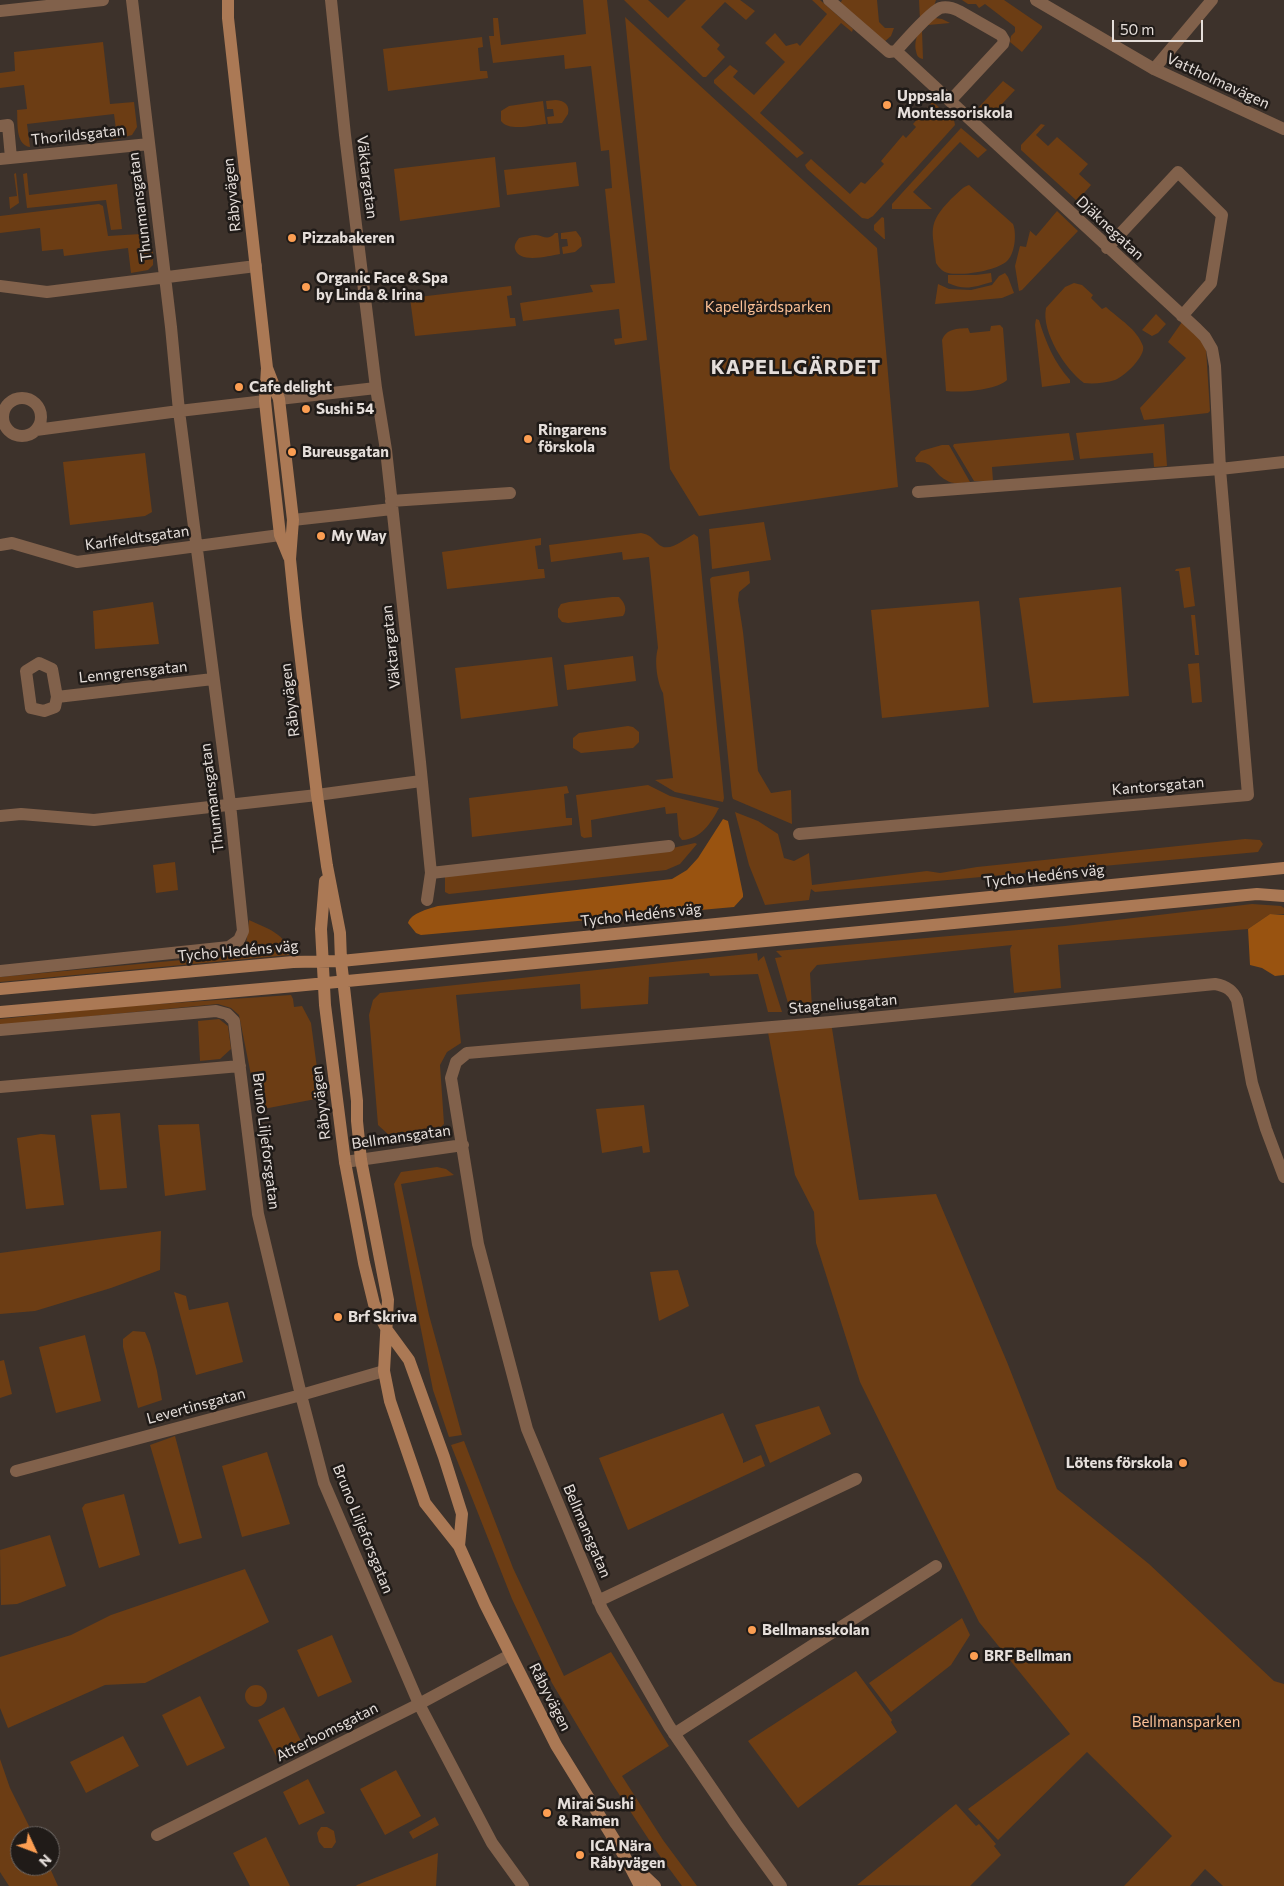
<!DOCTYPE html>
<meta charset="utf-8">
<style>
body{margin:0}
#map{position:relative;width:1284px;height:1886px;overflow:hidden;background:#3d322b;font-family:Commissioner,sans-serif}
canvas{display:block}
.north{position:absolute;left:10px;top:1826px;width:50px;height:50px;box-sizing:border-box;background:#201b18;border:1px solid #6f6966;border-radius:50%;rotate:133deg;font-size:14px;font-weight:700;line-height:20px;text-align:center;color:#e5deda}
.north::after{content:'';display:block;margin:auto;width:18px;height:22px;background:#fc9e52;clip-path:polygon(50% 0,100% 100%,50% 72%,0 100%)}
.scale{position:absolute;left:1112px;top:20px;width:91px;height:22px;box-sizing:border-box;border:2px solid #e5deda;border-top:0;padding-left:6px;font-size:15px;line-height:18px;white-space:nowrap;color:#e5deda;-webkit-text-stroke:4px #201b18;paint-order:stroke}
</style>
<div id="map">
<canvas width="1284" height="1886"></canvas>
<div class="north">N</div>
<div class="scale">50 m</div>
</div>
<script>
const ctx = document.querySelector('canvas').getContext('2d');
ctx.lineJoin = 'round';
function fillPath(path, color) {
  ctx.fillStyle = color;
  ctx.fill(path, 'evenodd');
}
function trace(path, color, width, dash) {
  ctx.strokeStyle = color;
  ctx.lineWidth = width;
  ctx.lineCap = dash ? 'butt' : 'round';
  ctx.setLineDash(dash || []);
  ctx.stroke(path);
}
function write(font, color, halo, rows, align = 'center') {
  ctx.font = font + ' Commissioner,sans-serif';
  ctx.lineWidth = 5;
  ctx.setLineDash([]);
  ctx.textBaseline = 'middle';
  ctx.strokeStyle = halo;
  ctx.fillStyle = color;
  for (const [text, x, y, turn = 0] of rows) {
    ctx.save();
    ctx.translate(x, y);
    ctx.rotate((+turn || 0) * Math.PI / 180);
    ctx.textAlign = isNaN(turn) ? turn : align;
    if (halo) ctx.strokeText(text, 0, 0);
    ctx.fillText(text, 0, 0);
    ctx.restore();
  }
}
fillPath(new Path2D(`
 M583,0h24l40,340 -32,5 -1,-6 8,-1 -3,-29 -96,12 -3,-18 73,-11 -3,-7 25,-2 -10,-94 7,-1 -3,-38 -8,1 -10,-85 -26,3 -1,-14 -71,8 -4,-27h5l-1,-18h5l3,27 85,-11z
 M624,0h24l20,18 18,-18h54l15,11 -9,9 -21,-18 -24,25 19,18 -3,4 8,8 -19,20h-3z
 M812,0h8l33,29 -1,3 -11,-9 -81,90 44,40 -7,5 -83,-75v-3l16,-15 8,6 -5,6 21,18 31,-33 -20,-19 10,-10 11,13 11,-3 3,3 27,-32z
 M842,0h35l2,22 6,6h9l-3,8 -7,6 -44,-38z
 M919,0h17l-2,6 -14,14z
 M962,0h42l38,26v2l-20,24 -12,-10 1,-6 4,-4v-5l-30,-23 -6,4 -3,-4h-8z
 M625,17l252,231 21,239 -199,29 -29,-47z
 M935,18l7,1 8,4 -22,2 -6,6 1,28c-5,-1 -6,-3 -7,-8 -3,-14 6,-27 19,-33z
 M482,37l1,10 -5,1 2,23h7l1,7 -100,13 -5,-42z
 M103,42l7,62 24,-2 3,25 -5,8 -19,5v-3h4l-3,-23 -87,10 3,23c-15,-2 -12,-25 -13,-37l10,-1 -3,-24 -24,3v-15l15,-2 -1,-19z
 M1003,81l12,9 -27,29 -10,-8v-3z
 M920,91l34,29 1,5 -82,91 -5,3 -6,-1 -55,-49 -2,-4 6,-6 39,35 11,-12 4,2 19,-20 -3,-3 22,-26 3,3 10,-11 -3,-3 18,-20 -12,-11z
 M556,100c9,1 14,5 12,14l-6,9 -14,1 -1,-7 7,-1 -1,-7h-6l-1,-8z
 M543,101l3,23c-13,1 -37,8 -45,-3v-10l8,-5z
 M1041,124l4,1 -9,10 12,11 9,-9 31,27 -9,10 12,11 -14,16 -56,-51v-5z
 M961,128l26,22 -9,8 -18,-16 -47,50 19,17h-40v-5z
 M495,157l5,50 -100,14 -6,-52z
 M576,162l3,24 -72,9 -3,-25z
 M16,173l3,30 -9,6 -1,-12 8,-1 -3,-22z
 M27,173l2,22 88,-11 5,45 -11,1 -5,-30 -79,8 -4,-34z
 M969,185l44,39c4,10 2,31 -7,38 -12,9 -43,14 -58,11 -5,-1 -9,-5 -12,-10 -3,-33 -10,-38 15,-64 6,-5 11,-12 18,-14z
 M99,204l4,2 5,30 33,-2 2,17 10,-1v15l-5,5 -17,3 -3,-25 -64,8 -1,-7 -21,2 -2,-23 -40,5v-17z
 M1057,211l21,20 -56,59 -3,1 -4,-25 5,-20 6,1 4,-16 -2,-2 8,7z
 M882,217l2,1 1,21h-1l-10,-9v-5z
 M576,231l5,7 1,8 -7,6 -12,2 -1,-7 6,-1 -1,-7h-6v-6z
 M555,233h3l2,21c-11,2 -41,10 -45,-5 -1,-4 1,-7 4,-11 5,-1 12,-3 17,-3 8,1 12,6 19,-2z
 M991,273l1,9c-18,5 -27,9 -44,1v-8h28z
 M1005,273l3,4 6,16 -12,5 -67,6 3,-20 11,5 22,1 21,-5 7,-9z
 M1074,283l8,2 11,10 -2,3 11,11 4,-2c13,12 31,22 37,39 3,10 -19,31 -28,34 -9,3 -22,4 -31,3 -18,-13 -43,-51 -38,-75l19,-21z
 M511,286l1,9 -5,1 3,22h5l1,8 -101,10 -5,-38z
 M1156,314l10,10 -8,9 -6,3 -10,-6z
 M1036,319l3,1c7,23 15,42 31,60v3l-28,4 -7,-62z
 M1182,322l21,20 3,7 4,62 -2,2 -64,7 -4,-12 46,-50 -18,-16z
 M1000,325l3,3 4,52c-10,10 -46,13 -61,11l-4,-51c5,-12 15,-11 26,-12l2,5 20,-2 1,-5z
 M1164,424l3,42 -13,1 -1,-14 -73,6 -4,-26z
 M1069,433l5,27 -82,7 1,14h-19l-21,-35 1,-2z
 M942,445h7l21,37c-8,1 -18,3 -24,-2 -13,-7 -12,-19 -30,-18l-1,-4 6,-7z
 M145,453l7,59 -7,4 -75,9 -7,-63z
 M764,522l7,38 -59,9 -3,-40z
 M641,533c9,2 10,4 16,10 11,12 27,-4 37,-9l4,3 26,261 -1,4 -48,-10 -20,-12 18,-2 -10,-85c-6,-11 -9,-33 -5,-45l-9,-91 -26,3 -1,-8 -71,10 -2,-17z
 M541,538v7l-6,1 3,23h6l1,9 -98,11 -5,-37z
 M1190,567l5,39 -11,2 -5,-37h-4l1,-2z
 M749,571l1,12 -11,9 -1,8 5,32 15,139 13,22 20,-3 1,34 -59,-25 -1,-3 -22,-217 2,-2z
 M1121,587l8,109 -96,7 -14,-105z
 M612,597h7c5,5 9,12 4,19l-55,7 -6,-1 -4,-5v-8l3,-5 8,-2z
 M979,601l10,106 -107,11 -11,-108z
 M153,602l6,42 -64,5 -2,-38z
 M1191,615h4l4,40h-4z
 M633,656l3,25 -69,9 -3,-25z
 M552,657l6,49 -97,13 -6,-51z
 M1199,663l3,39 -10,1 -4,-39z
 M628,726l5,1 6,5v10l-6,6 -52,5 -8,-5v-10l6,-5z
 M648,785l22,11 49,12c-8,15 -18,31 -37,32l-3,-4 -2,-23 -11,1 -1,-7 -74,13 1,17 -8,1 -3,-2 -5,-41z
 M567,786l2,7 -5,1 2,24h6v7l-100,12 -3,-39z
 M735,812l23,9 20,13 6,24 10,3 15,-8 3,32 115,-14 13,2 37,-6 268,-28 15,1 3,4 -5,8 -443,40 -4,-3 -2,11 -44,5 -16,-40z
 M695,843l2,1 -17,20 -14,6 -217,24 -4,-2v-16l223,-27z
 M175,862l3,28 -22,3 -3,-28z
 M1252,904l29,2 3,2v6h-14l-22,15 -190,16 3,43 -47,5 -4,-44 2,-4 -195,20 -7,8 2,35 -22,2 -15,-52 7,-1 -6,-6 289,-25z
 M249,920c17,8 39,14 40,35l-289,27v-5l235,-22 11,-10z
 M757,953l1,8 6,-5 18,56h-14l-10,-38 -48,2 -1,-3 -60,4 -1,27 -67,5 -1,-25 -124,11 5,48 -14,9 -7,13 4,59c-13,14 -35,11 -53,13l-13,-12 -9,-110 4,-15 7,-7z
 M291,995l2,4 1,8 8,-1 9,17 10,75 -63,12 -19,-95 -8,-7 -13,-4 -218,21v-6l115,-12z
 M219,1019l9,7 3,23 -11,10 -20,2 -2,-40z
 M831,1022l28,178 77,-6 71,168 50,127 92,75 125,117 10,3v202h-61l-18,-17 -15,17h-66l48,-50 -85,-84 -89,88 -30,-31 102,-75 -91,-112 -119,-240 -44,-139 -2,-31 -19,-37 -28,-148z
 M644,1105l6,47 -7,1 -1,-7 -40,7 -6,-44z
 M120,1113l7,75 -27,2 -9,-75z
 M199,1124l7,66 -41,6 -7,-71z
 M41,1134l14,1 9,70 -38,4 -9,-71z
 M437,1167l9,2 8,6 -53,9 28,131 33,120 -13,2 -16,-47 -18,-91 -21,-115 7,-12z
 M161,1231l-1,39 -49,18 -76,23 -35,3v-61z
 M678,1270l11,36 -30,15 -9,-49z
 M174,1292l12,4 3,14 39,-8 15,60 -47,13z
 M133,1331l12,1 5,12 7,27 5,29 -24,8 -15,-61v-8z
 M85,1335l16,66 -45,12 -17,-66z
 M4,1360l8,34 -12,4v-37z
 M819,1406l12,28 -61,29 -15,-38z
 M723,1413l20,47v3l18,-8 4,11 -137,64 -29,-72z
 M175,1436l27,102 -23,6 -29,-99z
 M464,1441l49,127 51,108 47,-24 58,94 -47,30 41,64 34,46h-15l-25,-34 -46,-70 -59,-99 -40,-84 -61,-154z
 M267,1452l23,72 -48,13 -20,-71z
 M124,1494l16,61 -41,13 -17,-60 3,-4z
 M50,1535l16,51 -49,18 -16,1 -1,-55z
 M245,1569l24,53 -124,61 -40,2 -97,43 -8,-20v-51l71,-22 40,-20z
 M962,1618l8,17 -19,30 -60,47 -22,-29z
 M332,1635l20,47 -34,15 -21,-47z
 M856,1671l36,49 -1,2 6,10 -99,76 -50,-67z
 M245 1696a11 11 0 1 1 22 0a11 11 0 1 1-22 0Z
 M200,1696l25,52 -38,18 -25,-51z
 M284,1707l20,40 -26,13 -20,-40z
 M123,1736l16,30 -53,27 -16,-31z
 M0,1759l10,29 24,48h-14v30h29l9,20h-49l-9,-14z
 M396,1770l25,46 -36,19 -25,-46z
 M308,1779l17,34 -26,12 -16,-33z
 M956,1804l20,22 3,-2 17,20 -2,2 7,9 -31,31 -113,-1z
 M435,1817l4,8 -26,14 -4,-7z
 M321,1827h6l7,4 2,11 -4,6h-8l-5,-6 -2,-9z
 M266,1837l24,49h-40l-17,-33z
 M438,1853l-2,33h-80l1,-1z`), '#6c3d14');
fillPath(new Path2D(`
 M723,819l5,2 15,73v3l-9,10 -313,28 -5,-2 -8,-10c3,-10 20,-14 30,-17l234,-27 15,-9 11,-12z
 M1270,914l14,1v60l-9,1 -13,-8 -12,-3 -2,-36z`), '#995310');
trace(new Path2D(`
 M331,0l14,135 31,253 10,62 34,312 11,111 -4,27
 M829,0l60,52 7,-1c9,-10 33,-38 44,-43 7,-2 13,0 19,3l42,24 3,5 -1,4 -53,57
 M0,11l103,-11
 M1154,69l58,-69
 M0,126l8,-1 3,33
 M0,159l149,-15
 M1107,248l71,-76 44,43 -11,68 -29,33
 M0,286l47,6 209,-26
 M3 417a19 19 0 1 1 38 0a19 19 0 1 1-38 0Z
 M279,399l97,-11
 M36,430l143,-19 -8,-84 -39,-327
 M918,492l302,-23 64,-7
 M391,501l119,-8
 M293,520l99,-11
 M0,545l12,-2 65,19 203,-27
 M57,697l-5,-28 -13,-6 -13,8 5,37 13,3 11,-4 2,-10 156,-18
 M0,816l21,-2 73,6 223,-25 104,-14
 M799,834l449,-39 -28,-326 -5,-103 -3,-17 -7,-12 -8,-8 -301,-278
 M431,873l238,-27
 M0,971l229,-24 10,-7 4,-9 -13,-127 -51,-393 86,-10
 M0,1030l216,-19 11,3 7,7 24,193 43,181 23,88 95,221 73,139 31,43
 M0,1087l240,-21
 M345,1162l118,-17
 M16,1471l285,-76 83,-24
 M598,1601l258,-122
 M674,1734l262,-168
 M157,1835l262,-131 91,-49
 M781,1886l-45,-62 -67,-98 -67,-117 -75,-180 -49,-185 -27,-166 5,-16 11,-9 364,-31 384,-38c11,2 18,6 22,16l15,83 14,46 18,48`), '#81614b', 12);
trace(new Path2D(`
 M1036,0l118,69 130,60`), '#81614b', 12);
trace(new Path2D(`
 M228,0v18l39,350 -2,33 2,19 13,115 9,22
 M267,368l12,31 14,121 -3,39 6,59 21,177 10,71 13,67 1,28 16,140v20l4,39 27,140 -4,71 6,30 35,102 34,43 26,58 71,141 69,112 15,29
 M325,881l-4,48 4,76 20,157 19,101 10,41 13,26 22,30 35,97 18,57 -3,32
 M0,989l293,-27 48,-1 943,-93
 M0,1012l295,-26 962,-92 27,2
 M634,1866l21,20`), '#ab7955', 12);
for (const [x, y, r, color] of [
 [887,105,5,"#fc9e52"],
 [292,238,5,"#fc9e52"],
 [306,287,5,"#fc9e52"],
 [239,387,5,"#fc9e52"],
 [306,409,5,"#fc9e52"],
 [528,439,5,"#fc9e52"],
 [292,452,5,"#fc9e52"],
 [321,536,5,"#fc9e52"],
 [338,1317,5,"#fc9e52"],
 [1183,1463,5,"#fc9e52"],
 [752,1630,5,"#fc9e52"],
 [974,1656,5,"#fc9e52"],
 [547,1813,5,"#fc9e52"],
 [580,1855,5,"#fc9e52"]
]) {
  const dot = new Path2D();
  dot.arc(x, y, r, 0, 2 * Math.PI);
  ctx.fillStyle = color;
  ctx.fill(dot);
  trace(dot, '#201b18', 2);
}
write('15px', '#e5deda', '#201b18', [
 ["Vattholmavägen",1218,81,25],
 ["Thorildsgatan",78,135,-6],
 ["Väktargatan",367,177,83],
 ["Råbyvägen",232,195,-96],
 ["Thunmansgatan",140,207,-97],
 ["Djäknegatan",1110,228,43],
 ["Karlfeldtsgatan",137,538,-8],
 ["Väktargatan",391,647,-96],
 ["Lenngrensgatan",133,672,-6],
 ["Råbyvägen",290,700,-97],
 ["Kantorsgatan",1158,786,-5],
 ["Thunmansgatan",212,798,-97],
 ["Tycho Hedéns väg",1044,876,-6],
 ["Tycho Hedéns väg",641,915,-6],
 ["Tycho Hedéns väg",238,951,-5],
 ["Stagneliusgatan",843,1004,-5],
 ["Råbyvägen",321,1103,-97],
 ["Bellmansgatan",401,1137,-8],
 ["Bruno Liljeforsgatan",266,1141,83],
 ["Levertinsgatan",196,1406,-15],
 ["Bruno Liljeforsgatan",363,1529,68],
 ["Bellmansgatan",587,1531,67],
 ["Råbyvägen",550,1697,63],
 ["Atterbomsgatan",327,1732,-27]
]);
write('bold 15px', '#e5deda', '#201b18', [
 ["Uppsala",897,96],
 ["Montessoriskola",897,113],
 ["Pizzabakeren",302,238],
 ["Organic Face & Spa",316,278],
 ["by Linda & Irina",316,295],
 ["Cafe delight",249,387],
 ["Sushi 54",316,409],
 ["Ringarens",538,430],
 ["förskola",538,447],
 ["Bureusgatan",302,452],
 ["My Way",331,536],
 ["Brf Skriva",348,1317],
 ["Lötens förskola",1173,1463,"right"],
 ["Bellmansskolan",762,1630],
 ["BRF Bellman",984,1656],
 ["Mirai Sushi",557,1804],
 ["& Ramen",557,1821],
 ["ICA Nära",590,1846],
 ["Råbyvägen",590,1863]
], 'left');
write('15px', '#fcc196', '#201b18', [
 ["Kapellgärdsparken",768,307],
 ["Bellmansparken",1186,1722]
]);
ctx.letterSpacing = '1px';
write('bold 20px', '#e5deda', '#201b18', [
 ["KAPELLGÄRDET",796,367]
]);
ctx.letterSpacing = '0px';
</script>
